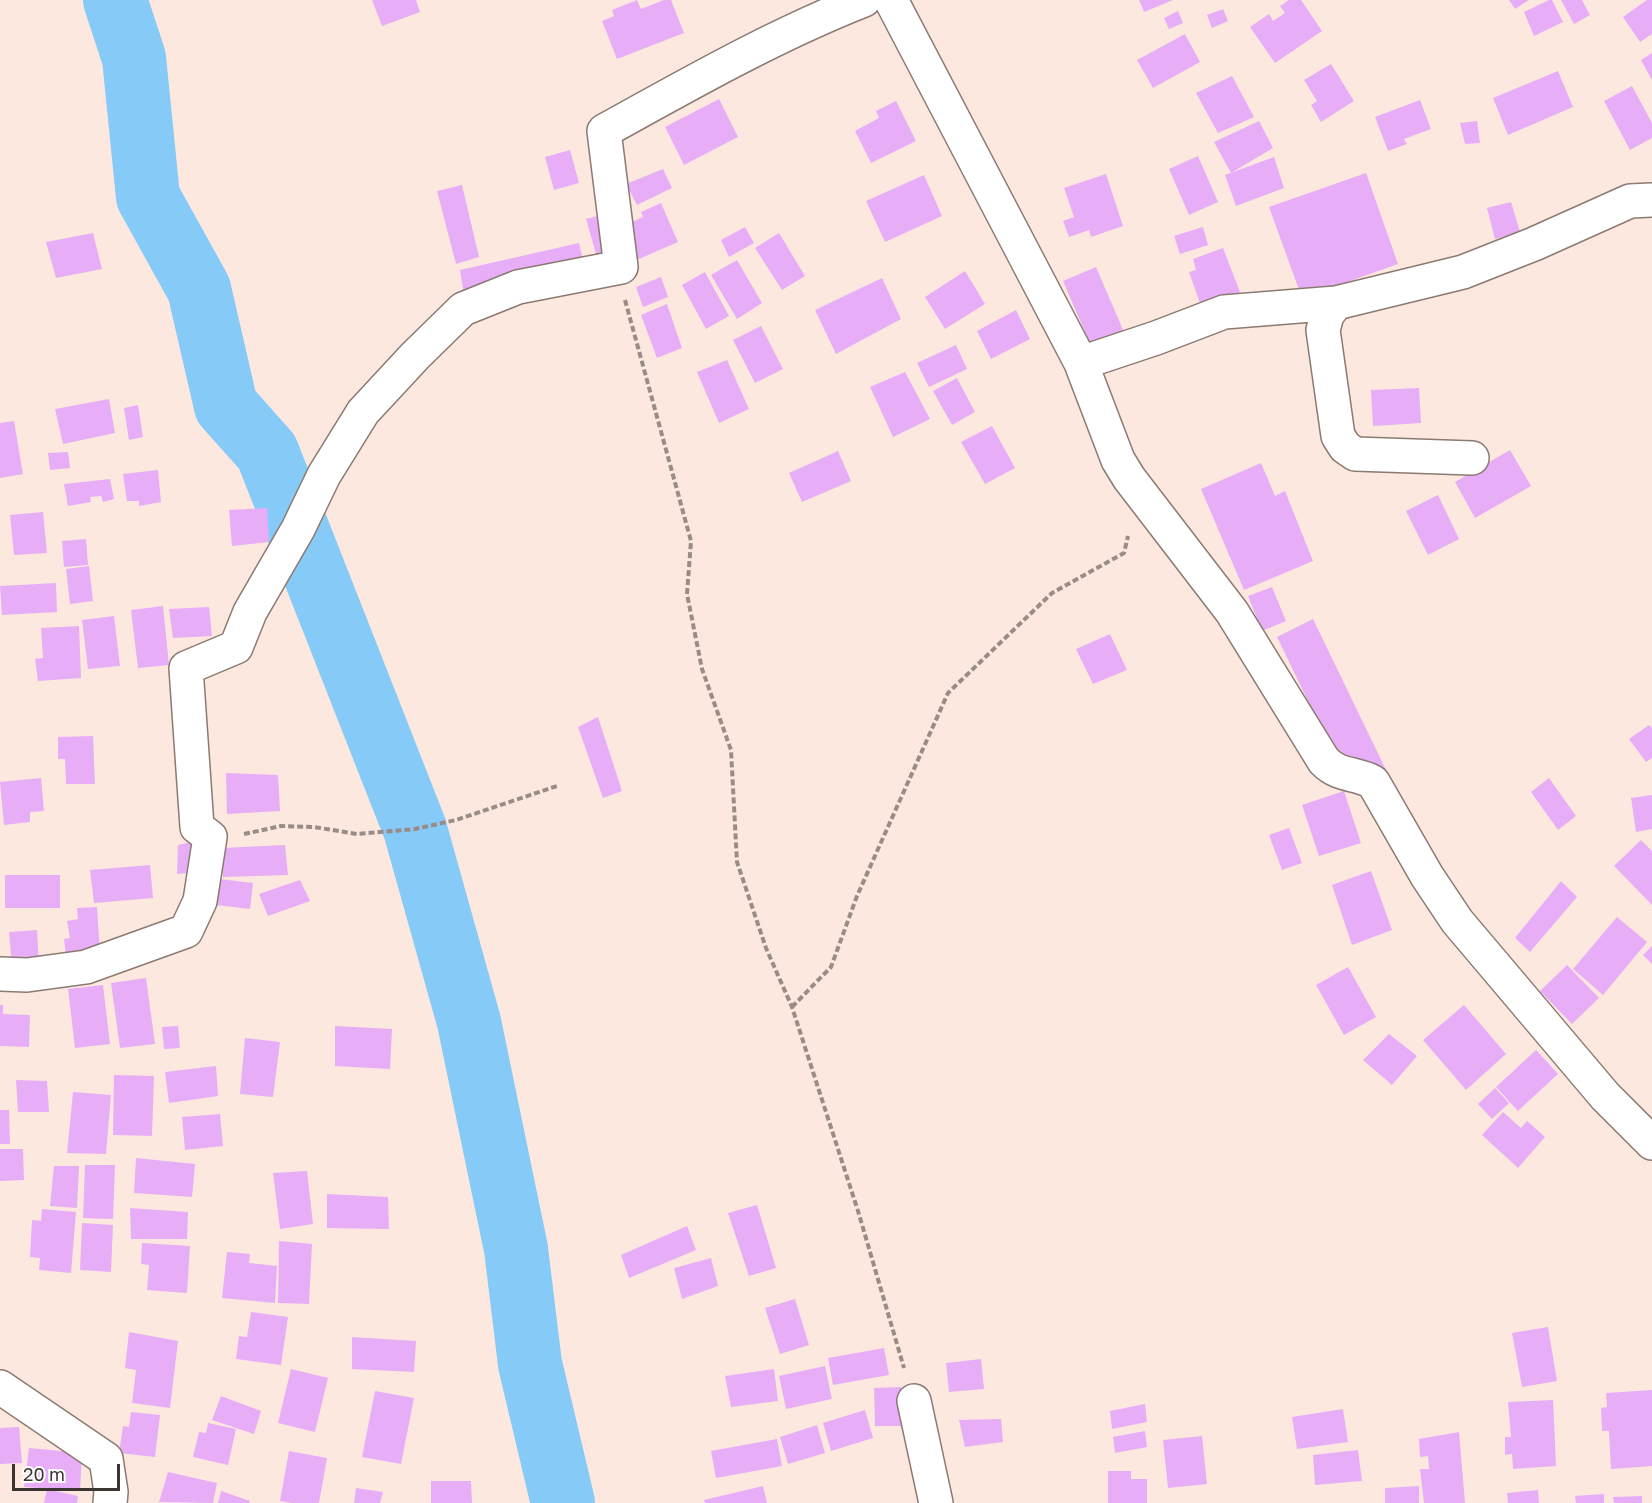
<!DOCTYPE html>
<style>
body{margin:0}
#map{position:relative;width:1652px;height:1503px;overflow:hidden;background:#fce8df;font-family:"Golos Text",sans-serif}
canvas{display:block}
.scale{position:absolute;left:12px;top:1464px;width:108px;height:27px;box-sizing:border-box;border:3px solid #3b3430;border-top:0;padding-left:8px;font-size:18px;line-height:21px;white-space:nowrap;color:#3b3430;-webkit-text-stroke:4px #fff;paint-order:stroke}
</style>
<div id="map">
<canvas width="1652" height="1503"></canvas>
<div class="scale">20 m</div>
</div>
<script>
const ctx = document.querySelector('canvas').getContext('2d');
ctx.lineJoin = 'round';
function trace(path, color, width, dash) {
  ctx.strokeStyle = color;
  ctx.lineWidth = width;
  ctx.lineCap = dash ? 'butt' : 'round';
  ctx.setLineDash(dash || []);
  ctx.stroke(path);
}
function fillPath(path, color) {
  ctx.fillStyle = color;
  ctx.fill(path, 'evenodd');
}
trace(new Path2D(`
 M115,0l19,58 14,139 51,92 27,117 41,46 148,377 54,193 47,227 14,115 33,139`), '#86caf7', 64);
fillPath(new Path2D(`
 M372,0h44l4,12 -38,14z
 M637,0l4,9 23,-9h7l13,33 -67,26 -15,-38 12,-5 -2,-6z
 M1139,0h34l-29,12z
 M1289,0h12l21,31 -47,32 -25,-36 19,-13 4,7 12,-8 -5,-7z
 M1509,0h20l-14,9z
 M1549,0h3l11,22 -29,14 -10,-24z
 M1561,0h21l8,15 -16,9z
 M1647,0h5v34l-12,8 -17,-25z
 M1223,9l5,12 -16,7 -5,-13z
 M1178,11l5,12 -14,6 -5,-11z
 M1185,34l15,28 -47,26 -16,-28z
 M1652,53v27l-11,-20z
 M1331,64l23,37 -33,21 -10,-17 6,-4 -13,-21z
 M1558,71l15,36 -65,28 -15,-37z
 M1232,76l22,41 -36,16 -22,-40z
 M1632,86l20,37v15l-22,12 -26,-49z
 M719,99l19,38 -54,28 -19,-38z
 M1420,100l11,29 -27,10 3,5 -19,7 -13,-34z
 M896,101l20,40 -45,22 -16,-32 24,-13 -3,-7z
 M1259,121l14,27 -42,25 -17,-31z
 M1477,121l3,22 -15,1 -5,-21z
 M570,150l9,33 -25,7 -9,-33z
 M1198,156l20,46 -29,13 -20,-46z
 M1274,157l10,31 -48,18 -11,-31z
 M663,169l9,19 -35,17 -11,-21z
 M1366,173l32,91 -96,34 -33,-91z
 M1106,174l17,52 -32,11 -2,-7 -20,7 -6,-16 11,-4 -10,-29z
 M924,175l18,41 -57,26 -19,-41z
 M462,185l17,72 -23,7 -19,-73z
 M1511,202l9,30 -25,7 -8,-31z
 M661,203l17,39 -46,20 -15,-33 26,-12 -2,-5z
 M605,214l10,43 -17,4 -12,-42z
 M745,227l9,16 -25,14 -8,-17z
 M1203,227l5,18 -28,9 -6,-18z
 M93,233l9,36 -46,9 -10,-36z
 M779,233l26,43 -23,14 -27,-42z
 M579,243l5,22 -120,30 -4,-25z
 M1223,248l17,44 -39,14 -12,-34 7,-2 -3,-11z
 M737,260l25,43 -25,16 -26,-44z
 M1096,267l28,65 -33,14 -28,-65z
 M965,271l20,33 -40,25 -20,-32z
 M705,272l24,44 -23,13 -24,-44z
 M661,277l7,20 -25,10 -7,-20z
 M882,278l19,41 -65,35 -21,-44z
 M667,304l15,44 -25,10 -16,-43z
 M1016,310l14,29 -39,20 -14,-28z
 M761,326l22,43 -28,14 -22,-43z
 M956,345l11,24 -38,18 -12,-24z
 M727,360l22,49 -30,14 -22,-51z
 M905,372l25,47 -37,18 -23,-50z
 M957,378l18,34 -23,13 -19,-34z
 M1419,388l2,35 -48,3 -2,-36z
 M109,399l6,34 -52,11 -8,-35z
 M138,405l5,32 -14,3 -5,-32z
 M14,421l9,53 -23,4v-55z
 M992,426l23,42 -30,16 -24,-42z
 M1510,450l21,36 -56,32 -20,-36z
 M838,451l13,30 -49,21 -13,-29z
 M68,452l2,16 -20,2 -2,-17z
 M1261,463l14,33 10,-5 28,70 -69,29 -43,-101z
 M158,470l3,32 -22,4v-5h-12l-4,-27z
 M110,479l4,20 -11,3 -2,-6 -11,1 1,5 -23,4 -4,-22z
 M1438,495l21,44 -31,16 -22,-44z
 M267,508l2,34 -37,4 -3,-36z
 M43,512l4,41 -33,2 -4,-40z
 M86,539l2,26 -24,2 -2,-26z
 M89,566l4,35 -23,3 -4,-35z
 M56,583l1,29 -55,3 -2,-29z
 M1272,587l14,34 -24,10 -14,-35z
 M163,606l6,59 -31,3 -7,-58z
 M209,607l3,29 -39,2 -4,-29z
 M114,616l6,50 -32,3 -6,-49z
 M1313,619l74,153 -50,-11 -60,-124z
 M79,626l2,52 -43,3 -3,-22 8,-1 -2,-30z
 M1110,634l17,36 -34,14 -17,-35z
 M598,717l24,74 -19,7 -25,-71z
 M1649,725l3,3v30l-6,4 -17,-23z
 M93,736l2,48h-29l-1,-25h-7v-22z
 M226,773l52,2 2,36 -53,3z
 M41,778l3,33 -14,1v10l-26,3 -4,-43z
 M1549,778l27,38 -18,14 -27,-38z
 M1344,791l17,52 -42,13 -17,-51z
 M1652,795v34l-16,3 -5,-34z
 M1289,828l13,35 -20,7 -13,-35z
 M205,839l-2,33 -26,2 1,-29z
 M1641,840l11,11v54l-38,-39z
 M285,845l3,30 -65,2 -1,-29z
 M150,865l3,33 -59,5 -4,-33z
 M1371,871l21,59 -40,15 -20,-60z
 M5,875h55v33h-55z
 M220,879l33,4 -3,26 -34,-4z
 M300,880l10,21 -42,15 -9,-22z
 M1561,881l16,16 -47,55 -15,-14z
 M97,907l3,46 -34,3 -2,-17 6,-1 -3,-17 11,-2 -1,-11z
 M1617,917l30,25 -44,53 -30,-26z
 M37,930l2,34 -27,2 -3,-34z
 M1652,946v18l-9,-9z
 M1567,965l32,33 -27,26 -32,-33z
 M1348,967l28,50 -32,18 -28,-50z
 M146,978l9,66 -35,4 -9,-65z
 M103,985l7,59 -35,4 -7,-59z
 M0,1005h3v9l27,1 -1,32 -29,-1z
 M1464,1005l42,49 -40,36 -43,-50z
 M178,1026l2,22 -16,1 -2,-22z
 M335,1026l57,3 -2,40 -55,-3z
 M1389,1034l28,22 -25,29 -29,-25z
 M245,1038l35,4 -7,55 -33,-3z
 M1536,1050l22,24 -40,37 -22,-24z
 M216,1066l2,30 -49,7 -4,-31z
 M114,1075l40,1 -2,60 -39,-1z
 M16,1080l31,1 2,31h-31z
 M1495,1088l14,15 -17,16 -14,-15z
 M73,1092l38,3 -5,59 -39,-1z
 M0,1110h9l1,34h-10z
 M1503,1112l18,16 6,-7 18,16 -27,31 -36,-33z
 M220,1114l3,32 -38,4 -3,-33z
 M0,1149h23l1,31 -24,1z
 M136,1158l59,6 -3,33 -58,-4z
 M85,1165h30l-2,54 -30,-1z
 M54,1166h25l-2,42 -27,-2z
 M307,1171l6,53 -33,5 -7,-56z
 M327,1194l61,3 1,32 -62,-1z
 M757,1205l19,63 -27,8 -21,-63z
 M130,1208l58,4 -1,27h-56z
 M42,1209l34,3 -5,61 -32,-3 1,-12 -10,-1 2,-37 9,1z
 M82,1223l31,2 -2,47 -31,-2z
 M687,1226l9,24 -67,28 -8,-23z
 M279,1241l33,3 -3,60 -31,-1z
 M142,1243l48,3 -3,47 -40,-3 2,-25 -8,-1z
 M227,1252l23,2 -1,9 28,3 -2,37 -53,-5z
 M711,1258l7,28 -36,13 -8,-31z
 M795,1299l14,46 -29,9 -15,-46z
 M251,1312l37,5 -7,48 -45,-6 3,-23 8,1z
 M1548,1327l9,54 -35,6 -10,-54z
 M129,1332l49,9 -8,67 -38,-5 4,-33 -11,-2z
 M352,1337l64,4 -2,31 -62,-3z
 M884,1348l5,27 -56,10 -5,-27z
 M981,1359l3,30 -35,3 -3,-29z
 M825,1366l7,33 -46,10 -7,-33z
 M291,1369l37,9 -13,54 -37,-9z
 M774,1369l4,32 -47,6 -6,-31z
 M901,1387v39h-26l-1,-38z
 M1652,1390v76l-41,3 -2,-38h-7l-1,-23 6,-1 -1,-14z
 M375,1391l39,7 -13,66 -39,-7z
 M221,1396l40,15 -7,23 -42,-14z
 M1553,1400l3,66 -43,3 -1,-15 -7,1v-18h6l-3,-35z
 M1145,1404l2,18 -35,7 -2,-18z
 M1343,1409l5,33 -51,7 -5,-32z
 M865,1410l8,28 -42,13 -8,-28z
 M131,1412l29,3 -5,42 -36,-4 4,-27 6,1z
 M1001,1419l2,23 -38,5 -6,-27z
 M208,1423l28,6 -8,36 -35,-8 6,-25 7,1z
 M817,1425l8,28 -37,11 -8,-27z
 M19,1427l3,36 -22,1v-36z
 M1145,1431l2,16 -32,6 -2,-16z
 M1459,1432l6,71h-41l-4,-34h9l-1,-13 -8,1 -1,-18z
 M1202,1436l5,48 -39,4 -5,-48z
 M777,1439l5,27 -66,12 -5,-27z
 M29,1448l53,5 -2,38 -56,-4z
 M1358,1450l4,31 -47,4 -2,-30z
 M289,1451l38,7 -8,45h-27l-12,-2z
 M1108,1471h23v8h16v24h-39z
 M168,1472l49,11 -4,20 -54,-1z
 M431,1481h40l1,22h-41z
 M763,1486l4,17h-62l-1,-3z
 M1419,1486v17h-34v-15z
 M356,1488l27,4 -3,11h-26z
 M47,1489l31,7 -1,7h-33z
 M1538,1490l1,13h-31l-1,-10z
 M221,1491l29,10 -1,2h-31z
 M1604,1494v9h-28l-1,-7z
 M1642,1496v7h-28l-1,-6z`), '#e7aef7');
const minor = new Path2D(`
 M891,0l190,363 37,97 11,18 103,134 92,149c16,16 30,11 49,21l54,94 30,45 148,175 47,47
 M1081,363l75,-25 68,-26 112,-9
 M1472,458l-117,-4 -10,-7 -7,-11 -15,-106 4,-15 9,-12 127,-31 71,-28 96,-43 22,-1
 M0,974l27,1 59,-8 100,-36 14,-30 10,-64 -13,-10 -11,-159 50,-21 14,-35 48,-83 26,-54 39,-63 52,-56 48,-47 55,-22 103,-20 -17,-136c85,-47 169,-95 260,-131
 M0,1387l106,72 5,33 -1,11
 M914,1401l22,102`);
trace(minor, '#8b7a72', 36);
trace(new Path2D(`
 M625,300l66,241 -4,53 15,75 29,81 6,112 29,86 26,59 66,204 46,157
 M244,834l37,-8 33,1 43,7 58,-5 41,-9 101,-34
 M792,1007l39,-40 26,-71 91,-203 104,-100 72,-40 4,-17`), '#998c86', 4, [6, 3]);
trace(minor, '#fff', 33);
</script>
